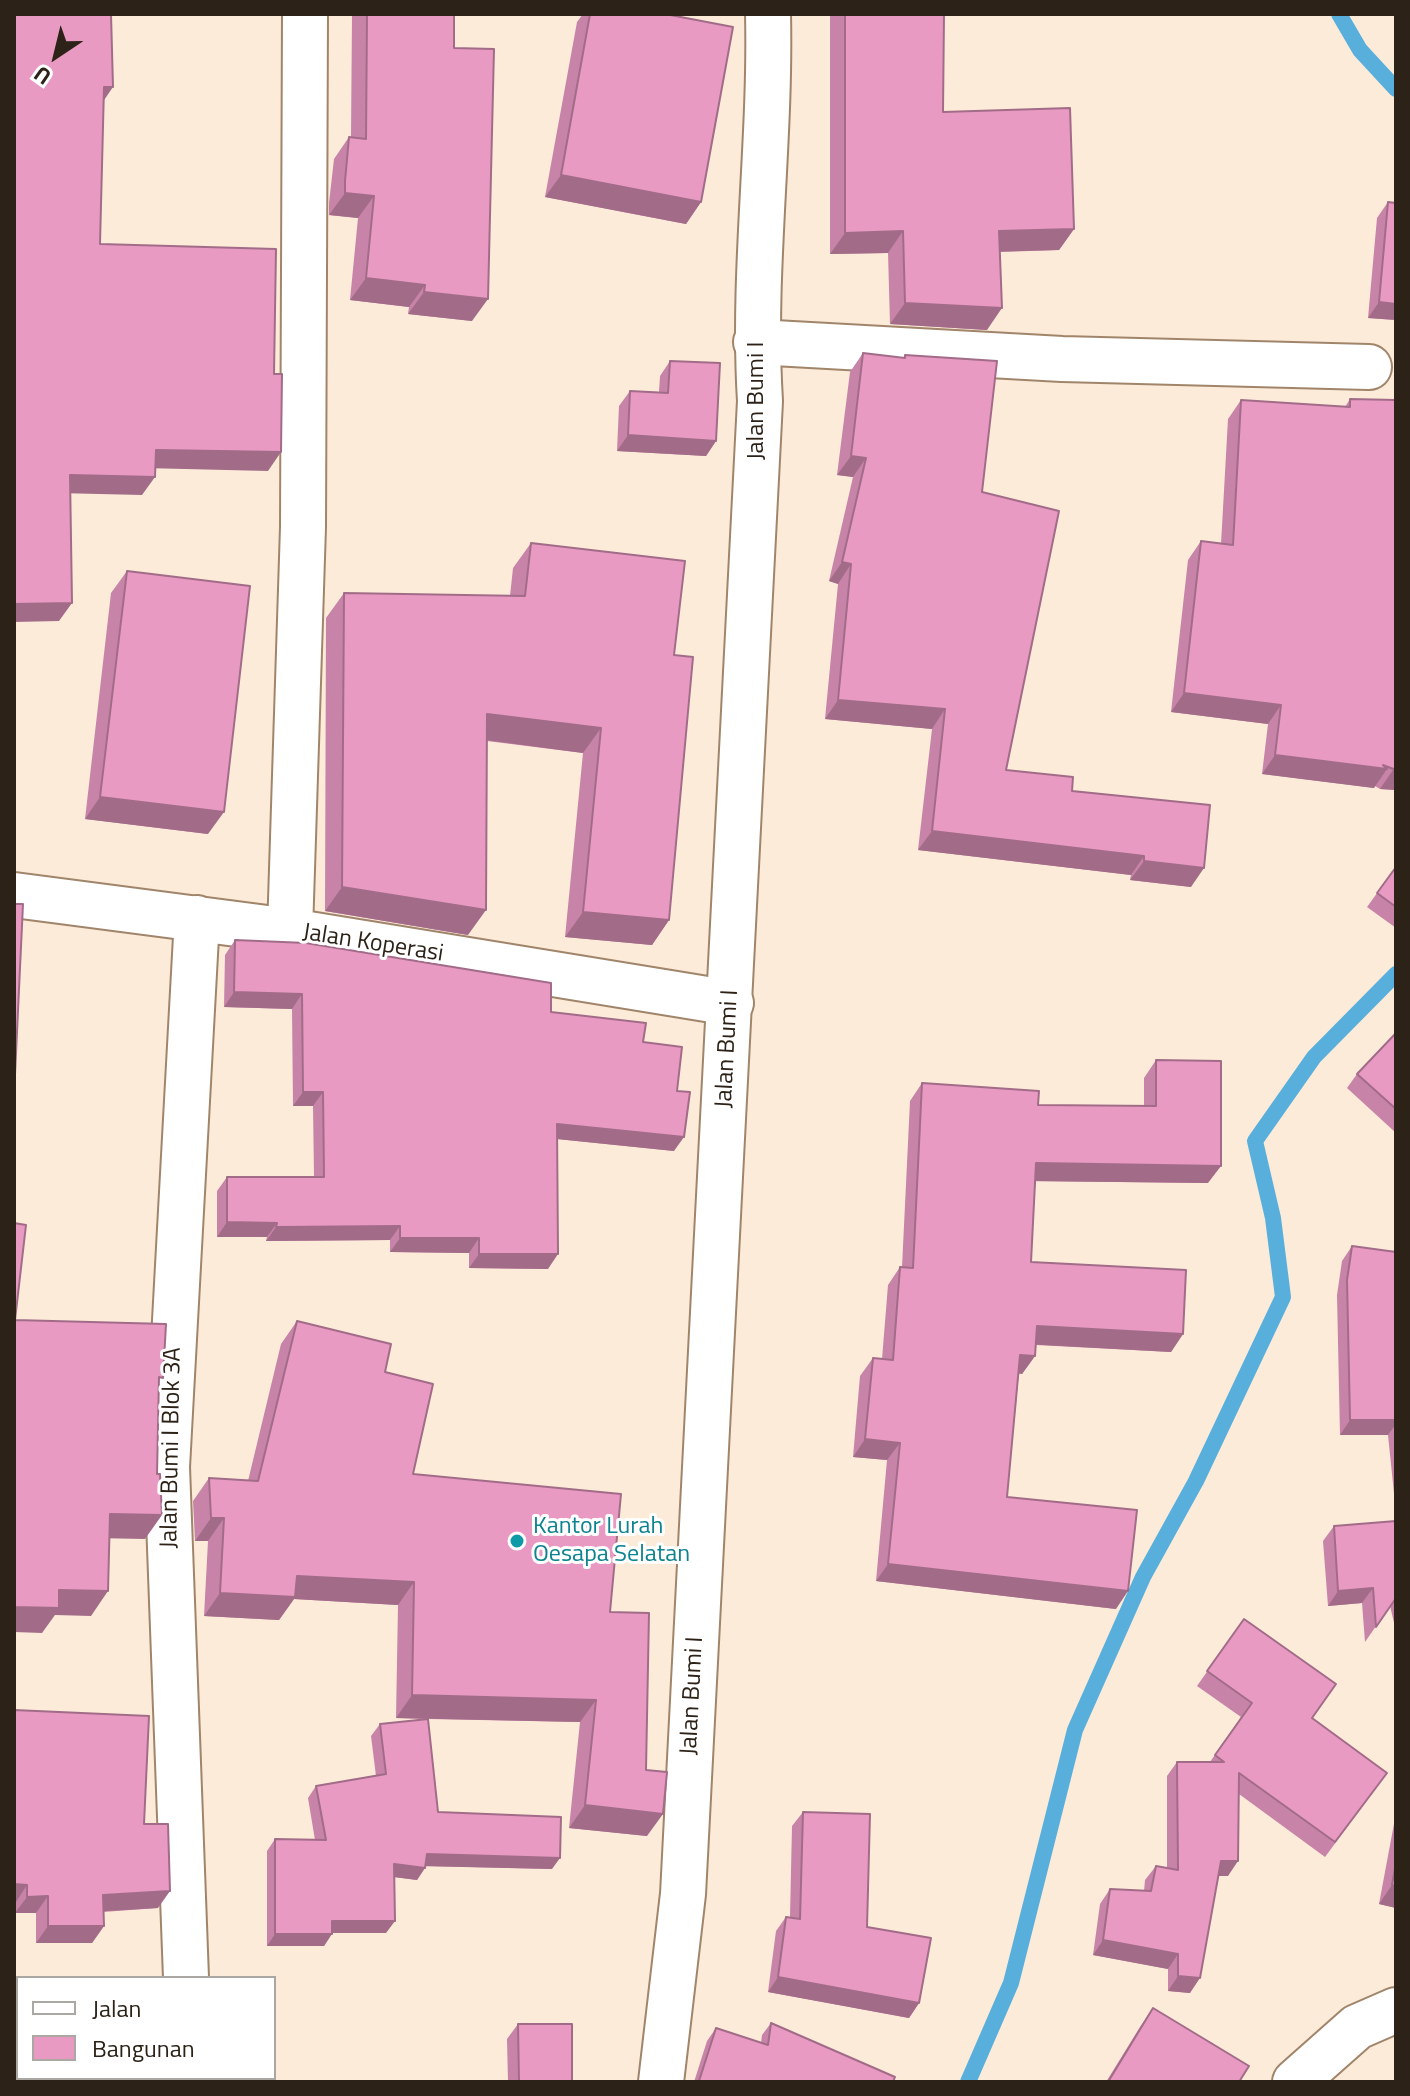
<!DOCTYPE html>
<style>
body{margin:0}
#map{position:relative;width:1410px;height:2096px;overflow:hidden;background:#fcebd9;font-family:"Titillium Web",sans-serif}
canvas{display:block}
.frame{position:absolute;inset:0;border:16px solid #2d2217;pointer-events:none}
.legend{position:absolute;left:16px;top:1976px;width:260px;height:104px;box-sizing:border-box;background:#fff;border:2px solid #aba7a2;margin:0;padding:10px 14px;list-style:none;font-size:24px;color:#2d2217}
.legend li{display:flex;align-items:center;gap:16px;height:40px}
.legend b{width:40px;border:2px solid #aba7a2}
.north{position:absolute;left:16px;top:16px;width:80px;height:80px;-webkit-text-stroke:6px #fff;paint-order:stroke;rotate:215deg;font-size:22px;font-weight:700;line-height:32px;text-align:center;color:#2d2217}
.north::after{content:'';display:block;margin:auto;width:28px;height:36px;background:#2d2217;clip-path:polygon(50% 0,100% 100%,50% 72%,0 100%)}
</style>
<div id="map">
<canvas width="1410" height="2096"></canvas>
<div class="frame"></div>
<ul class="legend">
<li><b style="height:10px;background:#fff"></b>Jalan</li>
<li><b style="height:22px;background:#e89ac3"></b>Bangunan</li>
</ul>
<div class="north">U</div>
</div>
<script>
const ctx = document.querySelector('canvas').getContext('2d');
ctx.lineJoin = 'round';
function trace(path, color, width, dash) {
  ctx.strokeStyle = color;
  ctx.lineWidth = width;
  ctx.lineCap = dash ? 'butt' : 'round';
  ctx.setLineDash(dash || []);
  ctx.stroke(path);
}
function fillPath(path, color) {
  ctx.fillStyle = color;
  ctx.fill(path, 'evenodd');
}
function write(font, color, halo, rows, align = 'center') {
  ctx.font = font + ' "Titillium Web",sans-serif';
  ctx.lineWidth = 6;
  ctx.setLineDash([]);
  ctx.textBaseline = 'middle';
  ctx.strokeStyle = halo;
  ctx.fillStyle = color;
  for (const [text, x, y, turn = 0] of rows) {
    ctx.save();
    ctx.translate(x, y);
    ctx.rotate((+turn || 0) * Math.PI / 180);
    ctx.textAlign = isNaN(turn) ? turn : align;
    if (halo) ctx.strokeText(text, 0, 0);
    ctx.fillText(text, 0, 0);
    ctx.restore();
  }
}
trace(new Path2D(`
 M1339,14l21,36 36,39
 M968,2082l43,-99 64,-253 68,-153 53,-96 87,-184 -10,-79 -18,-77 59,-84 82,-83`), '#59afdc', 16);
const minor = new Path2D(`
 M756,342l306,17 307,8
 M14,895l276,36 441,72
 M290,931l13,-404 2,-513
 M186,1978l-19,-511 30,-549
 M189,2078v4
 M1295,2082l62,-55 39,-17`);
const tertiary = new Path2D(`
 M661,2082l22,-188 77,-1493c-8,-129 11,-258 8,-387`);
trace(minor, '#a0856b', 48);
trace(tertiary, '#a0856b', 48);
trace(minor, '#fff', 44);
trace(tertiary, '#fff', 44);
fillPath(new Path2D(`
 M352,14h102v34l18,273 -64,-7 1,-7 -59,-7 8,-82 -29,-3v-12l5,-44 15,-22h2z
 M583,14h82l36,188 -15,22 -141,-27 32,-175z
 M830,14h114l-1,98 131,117 -15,21 -59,2 -13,78 -97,-6 -2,-71 -58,1z
 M1388,202l8,1v117l-28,-2 9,-100z
 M863,353l40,5 2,-3 77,137 24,278 66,21 119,96 -61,-7 1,-5 -213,-25 14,-121 -107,-10 13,-135 -9,-3 24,-104 -16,-2 13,-103z
 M670,361l46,80 -10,15 -89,-5 2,-45 11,-15 29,1 1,-16z
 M1350,399l46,1v390l-16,-1 -5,-3 -1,2 -112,-14 6,-50 -97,-12 17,-152 13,-19 20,3 7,-125 13,-19 104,7z
 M531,543l143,112 -5,265 -17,25 -87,-8 18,-184 -96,-12 -19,194 -143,-24 1,-293 18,-25 166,3 3,-28z
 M127,571l81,263 -123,-15 26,-226z
 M1396,867v61l-29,-21z
 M235,940l316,72 92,30 34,49 -3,60 -117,-12 -9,130 -79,-1v-15l-79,-1v-12l-124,1 1,-4h-50v-46l10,-14h87l-1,-71h-20l-1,-97 -68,-2 1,-52z
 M1396,1033v100l-49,-45 10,-14z
 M1156,1060l52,123 -173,-2 -4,81 152,72 -12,18 -135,-7 -1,11 -13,18 -3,-1 -12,124 109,112 -240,-28 11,-121 -34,-3 7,-81 13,-18 9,1 6,-74 12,-18h2l8,-166 12,-18 116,22 106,1v-28z
 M1352,1246l44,6v261l-8,-78h-48l-3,-140 5,-34z
 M297,1321l88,51 28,102 197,138 36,158 1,66 -78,-8 11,-106 -152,-3 10,93 114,57 -126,-3 -9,14 -23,-3 -8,56h-54l-8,13h-57v-95l8,-12 40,1 -7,-42 8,-12 60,-10 -5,-40 9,-12 44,-5 -28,-1 2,-113 -104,-6 -15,21 -75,-4 4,-75h-13l-2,-40 16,-23 39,3 33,-137z
 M1396,1521v110l-6,-25 -25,36 -3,-39 -34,3 -5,-65 11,-15z
 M1244,1619l68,99 65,69 -52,70 -86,-63 -11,82h-10l-28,117 -22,-2v-22l-75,-14 7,-51 10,-15 34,2 1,-11 11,-14 11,2v-92l10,-14h33l31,-45 -44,-31z
 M14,1710l130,114 14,84 -55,4 1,14 -12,17h-56v-30h-21z
 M803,1812l64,115 52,76 -10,15 -141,-26 8,-61 10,-14h4l2,-91z
 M1396,1813v95l-17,-4z
 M1153,2008l86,74h-133l34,-55z
 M771,2023l122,59h-199l13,-41 9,-13 45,15 1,-8z
 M518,2024l54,58h-64l-1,-43z`), '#c884a8');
fillPath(new Path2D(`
 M104,87h9l-13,19z
 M561,175l140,27 -15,22 -141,-27z
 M345,193l29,3 -16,22 -29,-3z
 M1074,229l-15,21 -75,2 15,-21z
 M903,231l-15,22 -58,1 15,-21z
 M366,278l59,7 -16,22 -59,-7z
 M424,292l64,7 -16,22 -64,-7z
 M1379,302l17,2v16l-28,-2z
 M905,303l97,5 -15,22 -97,-6z
 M628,435l88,6 -10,15 -89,-5z
 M156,450l125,2 -13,19 -125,-3z
 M851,456l15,2 -13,19 -16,-2z
 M70,475l85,2 -13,18 -85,-2z
 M842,562l9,2 -13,20 -9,-3z
 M72,603l-13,18 -45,1v-18z
 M1184,693l97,12 -13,19 -97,-12z
 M838,700l107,9 -13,20 -107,-10z
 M487,714l114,14 -18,25 -113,-15z
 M1275,755l112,14 -13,19 -112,-14z
 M1393,770h3v20l-16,-1z
 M100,797l124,15 -16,22 -123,-15z
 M932,831l212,25 -13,19 -213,-25z
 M1144,861l60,7 -13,19 -61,-7z
 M342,887l144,23 -18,25 -143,-24z
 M583,912l86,8 -17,25 -87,-8z
 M234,992l68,2 -10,15 -68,-2z
 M303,1092h20l-10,14h-20z
 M557,1124l127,13 -10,14 -127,-13z
 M1036,1163l185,3 -13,17 -185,-2z
 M227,1222l50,1 -10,14h-50z
 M400,1226l-10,14 -124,1 10,-14z
 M400,1238h79l-10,15 -79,-1z
 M479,1254h79l-10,15 -79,-1z
 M1037,1326l146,8 -12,18 -146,-8z
 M1020,1355l15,1 -13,18 -14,-2z
 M1350,1420h46v4l-8,11h-48z
 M865,1439l35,4 -13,17 -34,-3z
 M110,1514l52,1 -17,24 -53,-1z
 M211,1518h13l-16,23h-13z
 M888,1564l240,27 -12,18 -240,-28z
 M297,1576l117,6 -16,23 -104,-6 -15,21 -75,-4 16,-23z
 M1373,1588l-11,15 -34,3 10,-15z
 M59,1590l49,1 -17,25 -36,-1 -13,18 -28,-1v-25z
 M412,1695l184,5 -16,22 -184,-4z
 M585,1805l78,9 -16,22 -78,-8z
 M427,1854l133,4 -8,11 -133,-3z
 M1221,1861h17l-10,15h-17z
 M394,1864l31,4 -8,12 -31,-4z
 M14,1884l13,1 -11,17h-2z
 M1392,1885l4,1v22l-17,-4z
 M170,1891l-12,17 -67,4 12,-17z
 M48,1896l-12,17h-21l12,-16z
 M332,1921h63l-9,12h-62z
 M48,1926h56l-12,17h-56z
 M275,1934h57l-8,12h-57z
 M1103,1940l75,14 -10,15 -75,-14z
 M1178,1976l22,2 -10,15 -22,-2z
 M778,1977l141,26 -10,15 -141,-26z`), '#a26c88');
const building = new Path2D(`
 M15,14h96l2,73h-9l-4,157 176,5 -2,125h8l-1,78 -125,-2 -1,27 -85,-2 2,128 -58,1z
 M367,14h87v34l40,1 -6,250 -64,-7 1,-7 -59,-7 8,-82 -29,-3v-12l4,-44 17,2z
 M590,14h75l68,13 -32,175 -140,-27z
 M845,14h99l-1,98 127,-4 4,121 -75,2 3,77 -97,-5 -2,-72 -58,2z
 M1388,202l8,1v101l-17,-2z
 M863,353l42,5v-3l92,6 -15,131 77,19 -53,259 67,7 -1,14 138,14 -6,63 -60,-7v-5l-212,-25 13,-122 -107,-9 13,-136 -9,-2 24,-104 -15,-2z
 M670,361l50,2 -4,78 -88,-6 2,-44 38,2z
 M1350,399l46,1v370l-13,-5 4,4 -112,-14 6,-50 -97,-12 17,-152 32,4 8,-145 109,7z
 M531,543l154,18 -11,94 19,2 -24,263 -86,-8 18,-184 -114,-14 -1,196 -144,-23 2,-294 181,3z
 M127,571l123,15 -26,226 -124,-15z
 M1396,867v40l-19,-14z
 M14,904h9l-9,192z
 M235,940l71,3 245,40v29l95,11 -3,19 39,5 -5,44 13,1 -6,45 -127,-13 1,130h-79v-16h-79v-12l-124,1 1,-4 -50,-1v-45h97l-1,-85h-20l-1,-98 -68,-2z
 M1396,1033v76l-39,-35z
 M1156,1060l65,1v105l-185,-3 -5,99 155,8 -3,64 -146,-8 -2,30 -15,-1 -13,142 130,13 -9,81 -240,-27 12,-121 -35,-4 8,-81 20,2 7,-93 13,1 9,-185 117,8 -1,14 118,1z
 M14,1223l12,2 -11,95 151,4 -3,54 -4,-1 -2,97h3l2,41 -52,-1 -2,77 -49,-1v18l-45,-1z
 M1352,1246l44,6v168h-46l-3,-140z
 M297,1321l94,23 -6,28 48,12 -20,90 208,20 -11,118 39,1 -3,157 21,2 -4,42 -78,-9 11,-105 -184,-5 2,-113 -117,-6 -2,21 -75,-4 4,-75h-13l-2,-40 49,3z
 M1396,1521v77l-20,29 -3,-39 -35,3 -4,-65z
 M1244,1619l92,65 -24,34 75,55 -52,69 -96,-69 -1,88h-17l-21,117 -22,-2v-22l-75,-14 7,-51 41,2 5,-25 22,4 -1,-108h47l-9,-7 37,-52 -45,-32z
 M14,1710l135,6 -5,108h24l2,67 -67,4 1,31h-56v-30l-21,1v-12l-13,-1z
 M428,1719l10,93 123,5 -1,41 -133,-4 -2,14 -31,-4 1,57h-63v13h-57v-95l51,1 -10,-54 70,-12 -6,-50z
 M803,1812l67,2 -3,113 64,11 -12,65 -141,-26 8,-60 14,2z
 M1396,1863v23l-4,-1z
 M1153,2008l96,58 -10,16h-131z
 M771,2023l124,54 -2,5 -194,-1 17,-53 52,17z
 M518,2024h54v58h-53z
 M14,2039l4,2v29l-4,7z`);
fillPath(building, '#e89ac3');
trace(building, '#a26c88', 2);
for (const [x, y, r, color] of [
 [517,1541,8,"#0f9aa8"]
]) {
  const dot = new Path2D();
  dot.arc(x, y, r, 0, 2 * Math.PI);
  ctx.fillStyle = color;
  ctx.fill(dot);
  trace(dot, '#fff', 3);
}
write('24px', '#2d2217', '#fff', [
 ["Jalan Bumi I",757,401,-90],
 ["Jalan Koperasi",373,944,9],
 ["Jalan Bumi I",728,1049,-87],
 ["Jalan Bumi I Blok 3A",172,1448,-89],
 ["Jalan Bumi I",693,1696,-87]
]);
write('24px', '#0d838f', '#fff', [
 ["Kantor Lurah",533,1527],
 ["Oesapa Selatan",533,1555]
], 'left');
</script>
